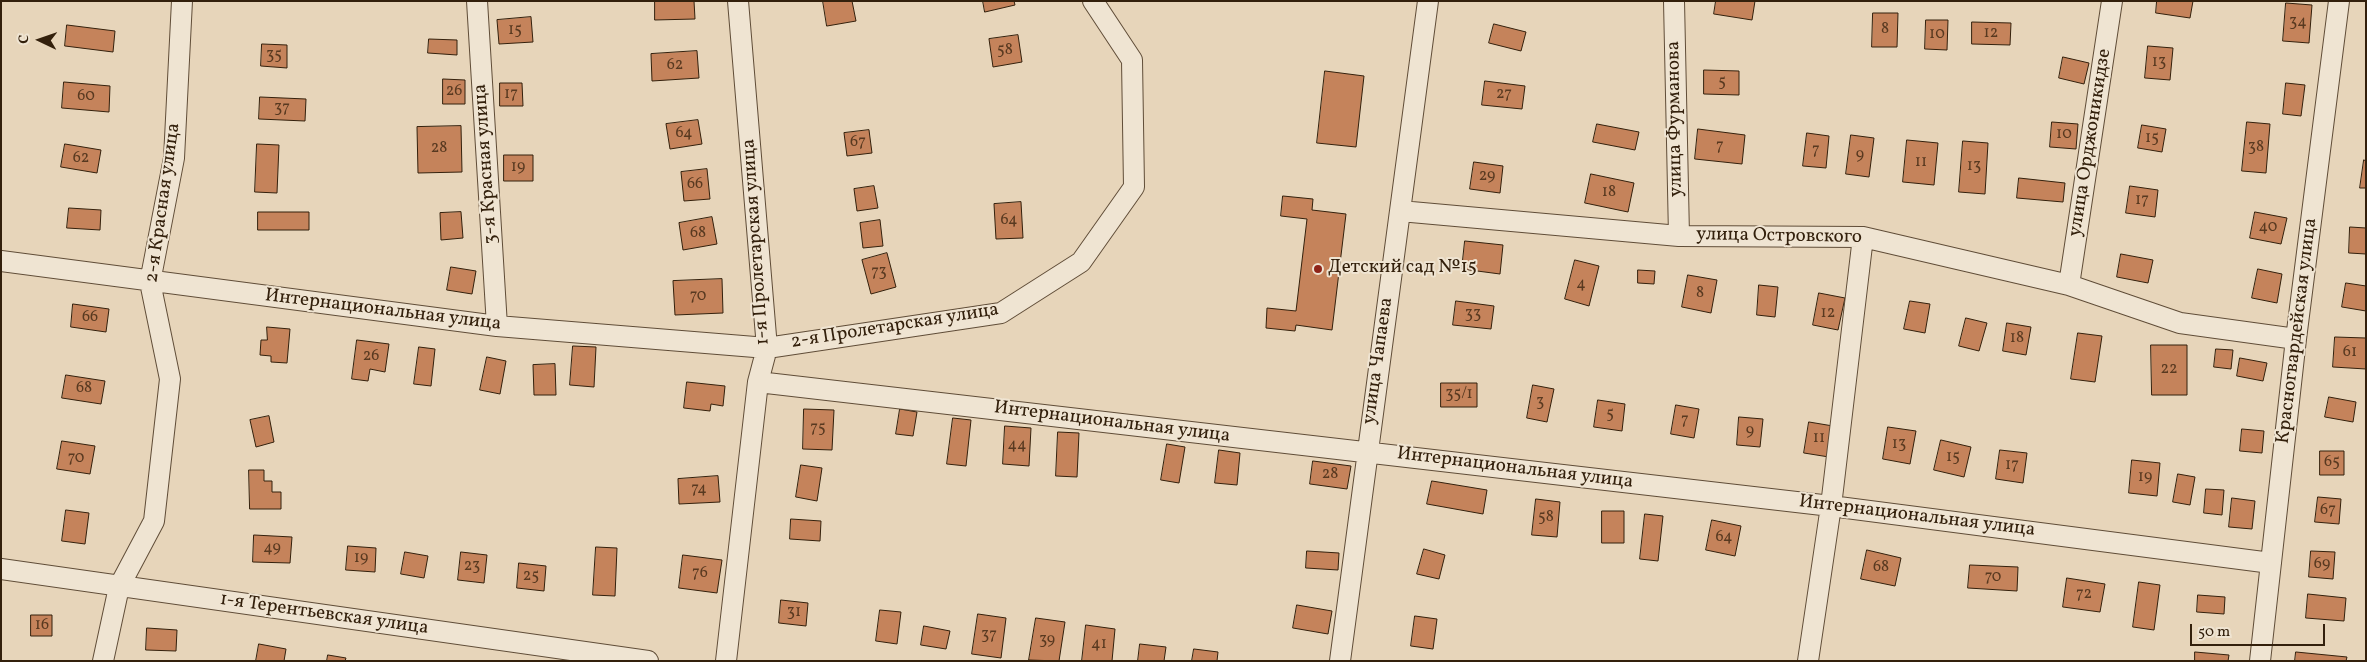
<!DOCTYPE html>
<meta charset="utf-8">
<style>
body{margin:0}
#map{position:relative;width:2367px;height:662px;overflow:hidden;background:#e7d5ba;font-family:Vollkorn,serif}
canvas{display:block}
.frame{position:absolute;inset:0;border:2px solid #33200c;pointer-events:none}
.north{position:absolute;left:15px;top:15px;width:50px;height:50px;-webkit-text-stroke:4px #efe4d2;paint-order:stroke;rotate:273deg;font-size:14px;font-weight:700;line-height:20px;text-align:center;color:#33200c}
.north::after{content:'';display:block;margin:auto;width:18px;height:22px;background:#33200c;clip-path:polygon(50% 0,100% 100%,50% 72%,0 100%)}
.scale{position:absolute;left:2190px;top:624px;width:135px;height:22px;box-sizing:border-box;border:2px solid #33200c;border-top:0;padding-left:6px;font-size:15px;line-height:18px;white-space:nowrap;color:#33200c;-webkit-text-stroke:4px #efe4d2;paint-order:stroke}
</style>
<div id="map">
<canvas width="2367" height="662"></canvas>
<div class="frame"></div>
<div class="north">С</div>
<div class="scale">50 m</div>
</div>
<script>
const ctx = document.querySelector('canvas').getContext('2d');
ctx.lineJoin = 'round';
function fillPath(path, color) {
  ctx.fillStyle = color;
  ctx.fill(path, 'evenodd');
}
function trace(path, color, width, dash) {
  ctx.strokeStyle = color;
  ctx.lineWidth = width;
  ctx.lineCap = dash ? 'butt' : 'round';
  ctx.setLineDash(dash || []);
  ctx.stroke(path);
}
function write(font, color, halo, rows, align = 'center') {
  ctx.font = font + ' Vollkorn,serif';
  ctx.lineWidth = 4;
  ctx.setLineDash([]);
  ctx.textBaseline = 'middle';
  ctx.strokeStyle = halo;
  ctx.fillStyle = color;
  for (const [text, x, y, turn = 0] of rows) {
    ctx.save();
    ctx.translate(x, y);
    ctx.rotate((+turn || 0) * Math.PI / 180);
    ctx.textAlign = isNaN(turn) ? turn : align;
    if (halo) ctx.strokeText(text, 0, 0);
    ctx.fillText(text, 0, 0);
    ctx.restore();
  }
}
const building = new Path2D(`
 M655,1h39l1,18 -40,1z
 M823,1h29l4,20 -29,5z
 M983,1h31l1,4 -30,7z
 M1716,1h39l-3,19 -38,-6z
 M2157,1h36l-3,17 -34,-5z
 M2286,3l26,2 -3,38 -26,-2z
 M1873,13h25l-1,34h-25z
 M531,17l2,25 -34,2 -2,-24z
 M1926,20h22l-1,30 -22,-1z
 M1972,22l39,1 -1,22 -38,-1z
 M1494,24l32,8 -5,19 -32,-8z
 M67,25l48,6 -2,21 -48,-6z
 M1018,35l4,27 -29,5 -4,-28z
 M429,39l28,1v15l-29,-2z
 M262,44l25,1v23l-26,-2z
 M2148,46l25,2 -3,32 -25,-2z
 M697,51l2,27 -47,3 -1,-27z
 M2063,57l26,6 -5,21 -25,-6z
 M1704,70l35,1v24l-35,-1z
 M1325,71l39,5 -8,71 -39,-4z
 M443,79l22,1v24h-22z
 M1485,81l40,5 -3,23 -40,-4z
 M64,82l46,4 -1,26 -47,-4z
 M500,83h22l1,23h-23z
 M2286,83l19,2 -4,31 -18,-2z
 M260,97l46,2 -1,22 -46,-2z
 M698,120l4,24 -32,5 -4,-25z
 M2052,122l26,2 -2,25 -26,-2z
 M2247,122l23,2 -4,49 -24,-2z
 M1597,124l42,8 -4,18 -42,-8z
 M2142,125l24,4 -4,23 -24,-4z
 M461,126l1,46 -44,1 -1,-46z
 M1698,129l47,6 -3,29 -47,-5z
 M869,130l3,23 -25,3 -3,-23z
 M1807,133l22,3 -3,32 -23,-2z
 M1851,135l23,3 -5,39 -23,-3z
 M1907,140l31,3 -4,42 -31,-3z
 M1963,141l25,2 -3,51 -26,-2z
 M65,144l36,6 -4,23 -36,-6z
 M257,144l22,1 -2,48 -22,-1z
 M504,155h29v26h-29z
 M2364,160l2,1v27h-6z
 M1474,162l29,4 -3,27 -30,-4z
 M707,169l3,30 -26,2 -3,-29z
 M1591,174l43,9 -6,29 -43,-9z
 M2019,178l46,5 -2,19 -46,-4z
 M874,186l4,22 -21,3 -3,-22z
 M2130,186l28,4 -3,27 -29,-4z
 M1283,196l30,3 -1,11 34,4 -14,116 -36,-5 -1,6 -29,-3 1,-20 29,3 11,-92 -26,-3z
 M1021,202l2,36 -27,1 -2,-35z
 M69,208l32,2 -1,20 -33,-2z
 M258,212h51v18h-51z
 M461,212l2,26 -22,2 -1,-27z
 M2255,212l32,6 -6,26 -31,-6z
 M712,217l5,27 -34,6 -4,-27z
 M880,220l3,26 -20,2 -3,-25z
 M2350,227l16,1v26l-17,-1z
 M1465,241l38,4 -3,29 -38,-5z
 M887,253l9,34 -25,7 -9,-34z
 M2121,254l32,6 -5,23 -31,-6z
 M1575,260l24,6 -10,40 -24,-7z
 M451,267l25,4 -4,23 -25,-4z
 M2258,269l24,5 -5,29 -25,-5z
 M1638,270l17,1 -1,13 -16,-1z
 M1688,275l29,5 -6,33 -29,-6z
 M722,279l1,34 -48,2 -2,-34z
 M2346,283l20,3v25l-24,-4z
 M1759,285l19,2 -3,30 -18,-2z
 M1819,293l26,5 -7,32 -25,-5z
 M1456,301l38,5 -3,23 -38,-4z
 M1910,301l20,3 -5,29 -21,-4z
 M73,304l36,5 -3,23 -35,-5z
 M1966,318l21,5 -8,28 -20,-5z
 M2007,323l24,4 -5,28 -23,-4z
 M267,327l23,2 -3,34 -16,-1v-6l-11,-1 1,-15h6z
 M2078,333l24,3 -7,46 -24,-3z
 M2335,337l31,1v31l-33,-2z
 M357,340l32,4 -4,28 -15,-3 -2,12 -16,-2z
 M2151,345h36v50h-35z
 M573,346l23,1 -2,40 -24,-2z
 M419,347l16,2 -4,37 -17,-2z
 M2216,349l17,1 -2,19 -17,-2z
 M487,357l19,4 -6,33 -20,-4z
 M2240,358l27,5 -4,18 -26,-5z
 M555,364l1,31h-22l-1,-30z
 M66,375l39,6 -4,23 -39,-6z
 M687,382l38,4 -2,20 -12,-2 -1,7 -26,-3z
 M1441,383h36v24h-36z
 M1533,385l21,4 -7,33 -20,-4z
 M2329,397l27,5 -3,20 -28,-5z
 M1598,400l27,4 -3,27 -28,-4z
 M1676,405l23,4 -5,29 -23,-4z
 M804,409l30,1 -2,40 -29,-1z
 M900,409l17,3 -4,24 -17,-2z
 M269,416l5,26 -18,5 -6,-27z
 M1739,417l24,2 -3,28 -23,-2z
 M953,418l18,2 -5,46 -19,-2z
 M1809,422l24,4 -4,31 -25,-4z
 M1005,426l26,2 -2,38 -26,-2z
 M1888,427l28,4 -6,33 -27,-5z
 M2242,429l22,2 -2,22 -22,-2z
 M1058,432l21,1 -2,44 -21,-1z
 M1941,440l30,7 -7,30 -30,-7z
 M62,441l33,5 -5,28 -33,-5z
 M1167,444l18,3 -6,36 -18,-3z
 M1219,450l21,3 -3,32 -22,-2z
 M2000,450l27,3 -4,30 -27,-4z
 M2320,451h24v24h-24z
 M2132,460l28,3 -3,33 -28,-3z
 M1313,461l38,5 -4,23 -37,-5z
 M801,465l21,3 -5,33 -21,-4z
 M249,470h15v11h8v11h9v17h-31z
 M2178,474l17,3 -5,28 -17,-3z
 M718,476l2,26 -41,2 -1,-25z
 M1432,481l55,9 -4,24 -56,-10z
 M2206,489l18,1 -2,25 -18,-2z
 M2318,497l23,2 -2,25 -24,-2z
 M2232,498l23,3 -3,28 -23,-2z
 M1536,499l24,3 -3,35 -25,-2z
 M66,510l23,3 -4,31 -23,-3z
 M1602,511h22v32h-22z
 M1645,514l18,2 -5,45 -18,-2z
 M791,519l30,2 -1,20 -30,-2z
 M1712,520l29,6 -6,30 -29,-6z
 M254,535l38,2 -2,26 -37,-1z
 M348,546l28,2 -1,24 -29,-2z
 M596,547l21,1 -2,48 -22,-1z
 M1424,549l21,6 -6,24 -22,-5z
 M1867,550l34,8 -6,28 -34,-7z
 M1307,551l32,2 -1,17 -32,-2z
 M2311,551l24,1 -2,27 -24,-2z
 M405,552l23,4 -4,22 -23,-4z
 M461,552l26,3 -3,28 -26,-3z
 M683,555l39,5 -5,33 -38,-5z
 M519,563l27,3 -2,25 -27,-3z
 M1970,565l48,2 -1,24 -49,-3z
 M2067,578l38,6 -5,28 -37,-5z
 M2139,582l21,3 -6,45 -21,-3z
 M2308,594l38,4 -2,23 -38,-3z
 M2198,595l27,2 -1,17 -27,-2z
 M781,600l27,3 -2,23 -27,-3z
 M1297,605l35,6 -4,23 -35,-6z
 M880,610l21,2 -4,32 -21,-3z
 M978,614l28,4 -5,40 -29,-4z
 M31,615h21v21h-21z
 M1415,616l22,3 -4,30 -22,-3z
 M1036,618l29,4 -6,39 -30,-1z
 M1086,625l29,4 -3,32h-30z
 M924,626l26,5 -4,18 -25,-4z
 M147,628l30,2 -1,21 -30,-1z
 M259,644l27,5 -2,12h-28z
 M1140,644l26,3 -2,14h-26z
 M1194,649l24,3 -1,9h-25z
 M2195,652l34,3 -1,6h-33z
 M2296,652l51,5 -1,4h-51z
 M328,655l18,3 -1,3h-18z`);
fillPath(building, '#c5835b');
trace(building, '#33200c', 1);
const minor = new Path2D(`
 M477,1l20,325
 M1674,1l5,235
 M1400,211l279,25 184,1 206,48 111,38 116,16
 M1,261l496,65 270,22 234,-35 80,-51 53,-75 -2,-127 -39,-59
 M2069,285l43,-284
 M758,382l1073,124 440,57
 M1,569l647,92
 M103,661l16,-74 35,-66 16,-142 -20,-97 24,-124 8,-157
 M726,661l32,-279 9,-34 -29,-347
 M1340,661l88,-660
 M1808,661l23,-155 32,-269
 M2260,661l36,-322 43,-338`);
trace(minor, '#604d38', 22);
trace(minor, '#efe4d2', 20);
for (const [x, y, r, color] of [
 [1318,269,5,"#8f2418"]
]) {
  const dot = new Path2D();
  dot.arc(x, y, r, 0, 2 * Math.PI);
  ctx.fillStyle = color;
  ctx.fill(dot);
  trace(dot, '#efe4d2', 2);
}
write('16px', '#583920', null, [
 ["34",2298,23],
 ["8",1885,30],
 ["15",515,31],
 ["12",1991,34],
 ["10",1937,35],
 ["58",1005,51],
 ["35",274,56],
 ["13",2159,63],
 ["62",675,66],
 ["5",1722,83],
 ["26",454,92],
 ["17",511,95],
 ["27",1504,95],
 ["60",86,97],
 ["37",282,109],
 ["64",684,134],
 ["10",2064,135],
 ["15",2152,139],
 ["67",858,143],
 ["7",1720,147],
 ["38",2256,148],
 ["28",439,149],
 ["7",1816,151],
 ["9",1860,156],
 ["62",81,159],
 ["11",1921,163],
 ["13",1974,167],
 ["19",518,168],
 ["29",1487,177],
 ["66",695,185],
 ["18",1609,193],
 ["17",2142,201],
 ["64",1009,221],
 ["40",2268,228],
 ["68",698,234],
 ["73",879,273],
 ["4",1581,285],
 ["8",1700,294],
 ["70",698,297],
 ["12",1828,314],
 ["33",1473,315],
 ["66",90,318],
 ["18",2017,339],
 ["61",2350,353],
 ["26",371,357],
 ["22",2169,370],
 ["68",84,389],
 ["35/1",1459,395],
 ["3",1540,403],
 ["5",1610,415],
 ["7",1685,421],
 ["75",818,429],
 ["9",1750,432],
 ["11",1819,439],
 ["13",1899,445],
 ["44",1017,446],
 ["15",1953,458],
 ["70",76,459],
 ["65",2332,463],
 ["17",2012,466],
 ["28",1330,475],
 ["19",2145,478],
 ["74",699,490],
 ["67",2328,511],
 ["58",1546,518],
 ["64",1724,538],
 ["49",272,549],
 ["19",361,559],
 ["69",2322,565],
 ["23",472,567],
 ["68",1881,568],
 ["76",700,574],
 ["25",531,577],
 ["70",1993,578],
 ["72",2084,595],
 ["31",794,613],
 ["16",42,626],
 ["37",989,636],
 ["39",1047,641],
 ["41",1099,645]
]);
write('19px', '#33200c', '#efe4d2', [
 ["улица Фурманова",1676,119,-91],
 ["улица Орджоникидзе",2091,143,-81],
 ["3-я Красная улица",487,164,-94],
 ["2-я Красная улица",164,203,-82],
 ["улица Островского",1779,237,1],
 ["1-я Пролетарская улица",757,242,-94],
 ["Интернациональная улица",383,311,7],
 ["2-я Пролетарская улица",895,327,-9],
 ["Красногвардейская улица",2298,331,-83],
 ["улица Чапаева",1379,361,-82],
 ["Интернациональная улица",1112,423,7],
 ["Интернациональная улица",1515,469,7],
 ["Интернациональная улица",1917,517,7],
 ["1-я Терентьевская улица",324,615,8]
]);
write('19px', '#33200c', '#efe4d2', [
 ["Детский сад №15",1328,269]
], 'left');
</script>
